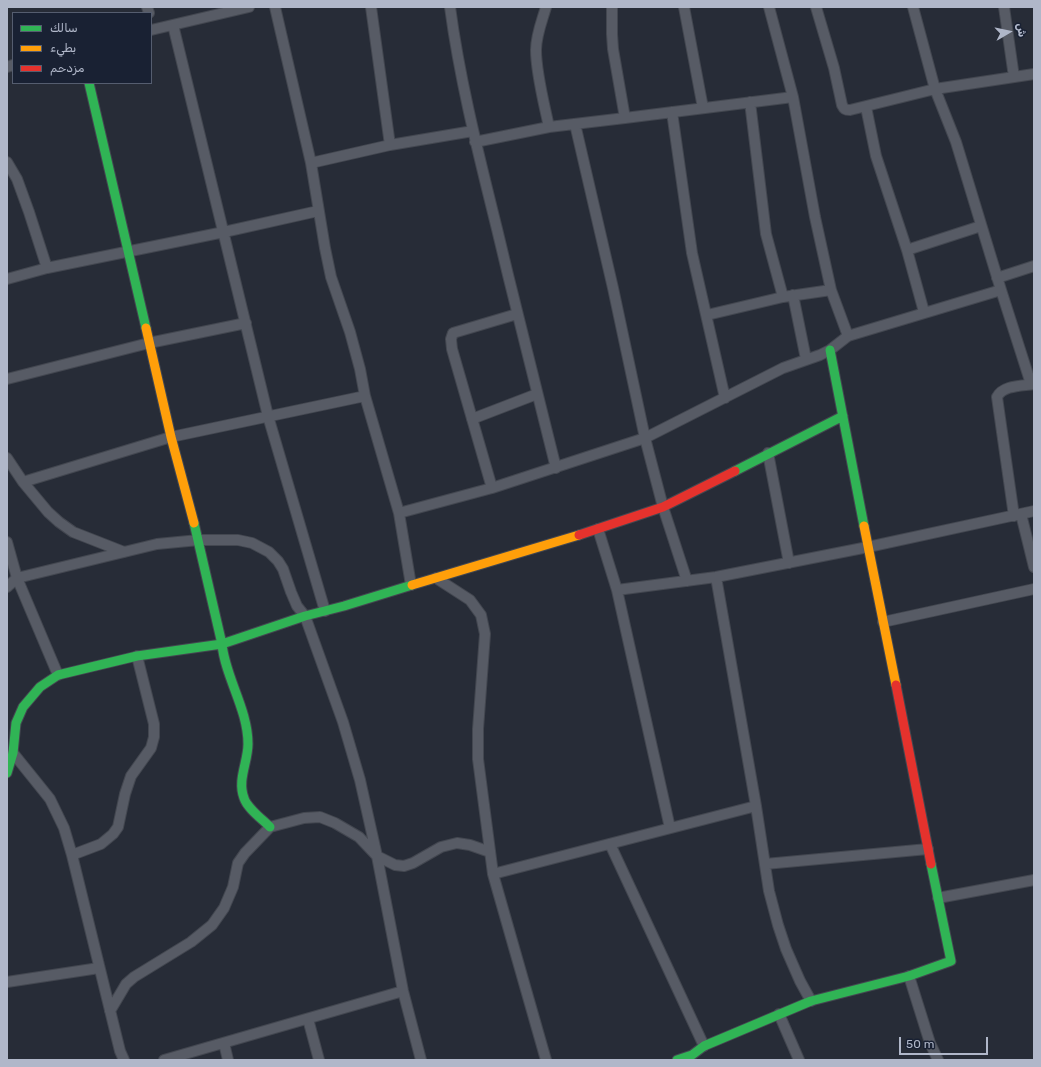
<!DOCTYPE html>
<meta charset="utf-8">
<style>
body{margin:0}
#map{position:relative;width:1041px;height:1067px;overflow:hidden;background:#272c37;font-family:Rubik,"Noto Naskh Arabic",sans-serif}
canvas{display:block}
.frame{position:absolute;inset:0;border:8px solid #b0b7c9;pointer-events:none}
.legend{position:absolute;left:12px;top:12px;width:140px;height:72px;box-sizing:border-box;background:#192133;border:1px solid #555d6f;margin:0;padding:5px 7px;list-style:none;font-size:12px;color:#b0b7c9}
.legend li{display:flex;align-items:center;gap:8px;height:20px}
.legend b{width:20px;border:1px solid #555d6f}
.north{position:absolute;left:989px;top:12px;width:40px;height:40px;-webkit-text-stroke:3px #192133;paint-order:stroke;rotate:81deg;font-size:11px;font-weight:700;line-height:16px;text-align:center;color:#b0b7c9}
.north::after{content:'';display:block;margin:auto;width:14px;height:18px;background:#b0b7c9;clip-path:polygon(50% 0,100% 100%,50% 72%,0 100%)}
.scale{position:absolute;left:899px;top:1037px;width:89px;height:18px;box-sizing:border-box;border:2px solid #b0b7c9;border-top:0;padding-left:5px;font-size:12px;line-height:14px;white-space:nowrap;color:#b0b7c9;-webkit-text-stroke:3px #192133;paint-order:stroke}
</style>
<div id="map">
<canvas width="1041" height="1067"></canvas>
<div class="frame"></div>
<ul class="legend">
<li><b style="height:5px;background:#30b455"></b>سالك</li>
<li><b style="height:5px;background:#ff9f0a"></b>بطيء</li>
<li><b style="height:5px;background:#e5322d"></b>مزدحم</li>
</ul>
<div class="north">ش</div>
<div class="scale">50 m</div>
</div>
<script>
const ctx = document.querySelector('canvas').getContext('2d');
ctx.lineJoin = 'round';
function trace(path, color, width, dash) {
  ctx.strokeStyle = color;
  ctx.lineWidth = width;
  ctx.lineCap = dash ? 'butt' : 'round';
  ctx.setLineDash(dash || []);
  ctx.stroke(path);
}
const street = new Path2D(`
 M147,7l2,6
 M275,7l36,156 14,85 6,29 19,55 10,37 5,27 34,117 12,72
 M371,7l19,138
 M450,7c10,75 29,149 47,222 19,80 39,160 59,239
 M546,7c-4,14 -10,28 -10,43 0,23 8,53 13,77
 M612,7v27l1,15 12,69
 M684,7l19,101
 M769,7l24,90 22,120 16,73 17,46
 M816,7l18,61 8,37c2,4 3,5 8,5l85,-21 99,-15
 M913,7l22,82 21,53 45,148 30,94
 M1004,7l10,70
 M173,25l95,391 57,195
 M151,30l98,-23
 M7,67l6,-2
 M750,102l16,132 17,63
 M866,107l10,49 31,94 17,62
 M672,112l20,141 33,145
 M575,124l38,164 32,150 18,69 24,74
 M475,142l74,-15 76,-9 168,-21
 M7,162l10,17 12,33 18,56
 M311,163l79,-18 83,-14
 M907,250l74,-24
 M997,278l37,-12
 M7,279l40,-11 177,-36 94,-21
 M793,295l13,64
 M707,315l76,-18 48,-7
 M7,379l142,-36 97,-20
 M472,419l65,-25
 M768,453l21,110
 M7,458l16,24 25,30 11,10 14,10 51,20
 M23,482l148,-45 194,-41
 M492,488l-40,-139 -1,-10 2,-6 64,-19
 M399,513l93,-25 153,-50 138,-70 37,-13 10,-5 18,-14 153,-46
 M1021,514l13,53
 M1014,516l-17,-119c6,-12 25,-11 37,-13
 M598,529l19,61 53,238
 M7,542l10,36 41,97
 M716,577l40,229 13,85 9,34 8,24 14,32 11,20
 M436,578l34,22 11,15 4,19 -7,95v30l15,115 53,186
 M7,587l10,-9 140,-34 42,-4h39l14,3 17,9 9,9 5,8 8,23 6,14 8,10 38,106 17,58 17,76 26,135 18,69
 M617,590l99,-13 152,-30 166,-36
 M883,622l151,-33
 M13,753l37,46 14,29 8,27 48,196 4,9
 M610,844l94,202
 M72,855l29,-11 12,-10 5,-7 7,-33 6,-18 20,-28 3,-11v-13l-17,-68
 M765,864l163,-15
 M493,874l263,-68
 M938,898l96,-18
 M909,976l21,67 8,17
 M7,982l92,-14
 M110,1011l16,-27 8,-7 57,-35 21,-17 12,-17 9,-21 5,-24 7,-10 25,-26 34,-9 16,-1 15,6 24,14 18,19 18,9 9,1 9,-3 28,-16 16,-4 13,2 20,7
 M779,1014l20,46
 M308,1019l11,41
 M224,1043l4,17
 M164,1060l239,-69`);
const fast = new Path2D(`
 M89,83l57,245
 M830,350l34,176
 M735,471l108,-55
 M194,523l28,121c3,33 26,65 26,100 0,18 -11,36 -4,54 3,10 18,21 26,29
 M7,773l6,-20 3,-30 7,-16 17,-20 18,-12 79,-19 85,-12 83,-28 39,-10 68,-21
 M677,1060l15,-5 12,-9 107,-45 98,-25 42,-15 -20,-97`);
const slow = new Path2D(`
 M146,328l25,109 23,86
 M864,526l32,159
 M412,585l167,-50`);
const jam = new Path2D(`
 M579,535l84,-28 72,-36
 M896,685l35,179`);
trace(street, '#434750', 12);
trace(fast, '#434750', 11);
trace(slow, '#434750', 11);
trace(jam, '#434750', 11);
trace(street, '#575b65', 10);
trace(fast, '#30b455', 9);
trace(slow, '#ff9f0a', 9);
trace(jam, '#e5322d', 9);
</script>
